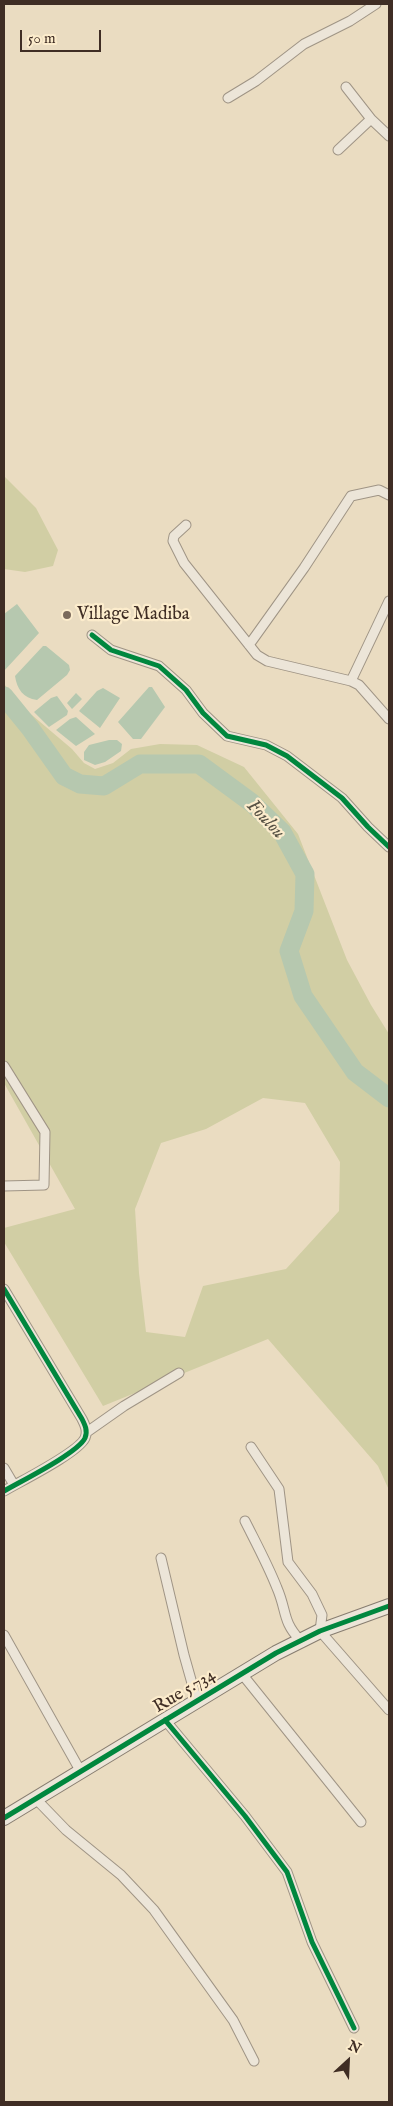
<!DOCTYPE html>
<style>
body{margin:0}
#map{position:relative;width:393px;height:2106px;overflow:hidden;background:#eadcc1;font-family:"IM FELL English",serif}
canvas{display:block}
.frame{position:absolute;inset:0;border:5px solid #3f2d24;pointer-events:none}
.north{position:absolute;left:323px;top:2036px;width:50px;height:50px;-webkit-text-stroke:4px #fceccc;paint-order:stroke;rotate:25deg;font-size:14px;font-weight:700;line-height:20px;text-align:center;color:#3f2d24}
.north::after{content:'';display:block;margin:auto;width:18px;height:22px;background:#3f2d24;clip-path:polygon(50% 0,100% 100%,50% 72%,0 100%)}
.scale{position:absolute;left:20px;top:30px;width:81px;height:22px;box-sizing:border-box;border:2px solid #3f2d24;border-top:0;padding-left:6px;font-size:15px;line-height:18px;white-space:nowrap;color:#3f2d24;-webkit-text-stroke:4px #fceccc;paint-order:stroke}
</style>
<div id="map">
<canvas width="393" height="2106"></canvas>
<div class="frame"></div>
<div class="north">N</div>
<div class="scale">50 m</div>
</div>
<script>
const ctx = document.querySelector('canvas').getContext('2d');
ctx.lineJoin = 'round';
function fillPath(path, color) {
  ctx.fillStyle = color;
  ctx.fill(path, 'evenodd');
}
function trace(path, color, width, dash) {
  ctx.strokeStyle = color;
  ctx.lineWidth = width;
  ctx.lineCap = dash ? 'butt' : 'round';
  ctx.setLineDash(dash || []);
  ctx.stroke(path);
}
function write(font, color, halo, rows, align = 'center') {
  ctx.font = font + ' "IM FELL English",serif';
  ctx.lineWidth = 4.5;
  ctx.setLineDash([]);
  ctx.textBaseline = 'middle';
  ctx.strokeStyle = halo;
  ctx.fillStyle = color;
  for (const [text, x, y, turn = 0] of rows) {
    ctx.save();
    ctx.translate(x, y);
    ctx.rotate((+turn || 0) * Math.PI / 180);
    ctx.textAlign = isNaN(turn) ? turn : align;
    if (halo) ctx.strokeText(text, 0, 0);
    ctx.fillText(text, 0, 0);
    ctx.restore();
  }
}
fillPath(new Path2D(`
 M4,476l32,32 22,42 -5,16 -28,6 -21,-3z
 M4,684l22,26 46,39 12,14 11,6 18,-6 18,-14 29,-5 37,1 47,22 54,67 49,126 24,45 18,29v456l-11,-24 -110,-127 -165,67 -99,-164v-14l71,-19 -71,-126zM263,1098l42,5 35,59 -1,49 -53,58 -83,17 -18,51 -39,-5 -7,-59 -4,-64 26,-66 45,-14z`), '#d1cea4');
fillPath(new Path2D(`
 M17,604l22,29 -35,38v-57z
 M43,646h3l23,19 1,5 -3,5 -30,25c-14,-2 -20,-11 -22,-24z
 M149,687h3l13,20 -24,32h-8l-15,-17z
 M103,688l17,10 -20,30 -21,-17 18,-20z
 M76,693l6,6 -10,10 -5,-6z
 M57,696l11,15 -1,4 -18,12 -15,-15 17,-14z
 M76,717l19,17 -19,12 -20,-16 14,-11z
 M109,740h8l5,4 -1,7 -16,11 -10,3 -11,-5v-8l5,-7z`), '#b6c8af');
trace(new Path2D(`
 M4,696l26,32 34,48 16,8 24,2 36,-22h59l53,39 30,29 23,42 -1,37 -15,40 14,45 52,76 34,26`), '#b6c8af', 19);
const street = new Path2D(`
 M228,98l28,-17 48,-37 46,-23 26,-17
 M371,119l18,17
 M338,150l33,-31 -25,-32
 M186,525l-12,11 -1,5 11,22 73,92 10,6 84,20 8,4 30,34
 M92,635l19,15 48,16 27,24 17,23 24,23 39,9 21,11 55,42 26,29 21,20
 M249,645l55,-77 47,-72 28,-6 10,5
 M351,681l38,-80
 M4,1066l41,66 -1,53 -40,1
 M4,1289l78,130c3,6 6,12 3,19 -7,15 -64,43 -81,53
 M87,1432l37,-26 55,-33
 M251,1447l28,42 9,73 24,32 10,21 -2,16 69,79
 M4,1468l10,17
 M245,1521c11,22 23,44 32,67 10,23 5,33 23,52
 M161,1558l23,97 13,46
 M4,1635l77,137
 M242,1674l119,148
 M165,1720l80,96 42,56 25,70 42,86
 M36,1799l30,31 55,45 33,35 79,110 21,41`);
const secondary = new Path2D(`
 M4,1818l272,-165 44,-22 69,-25`);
trace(street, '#9f9485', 11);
trace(secondary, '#877d70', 16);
trace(street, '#ece5d8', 9);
trace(secondary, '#ece5d8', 14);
trace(new Path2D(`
 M92,635l19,15 48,16 27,24 17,23 24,23 39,9 21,11 55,42 26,29 21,20
 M4,1289l78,130c3,6 6,12 3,19 -7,15 -64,43 -81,53
 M165,1720l80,96 42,56 25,70 42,86
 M4,1818l272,-165 44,-22 69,-25`), '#00873e', 5);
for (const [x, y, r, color] of [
 [67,615,5,"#7b6a5b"]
]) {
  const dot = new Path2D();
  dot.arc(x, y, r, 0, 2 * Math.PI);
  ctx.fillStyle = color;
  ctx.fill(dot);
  trace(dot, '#fceccc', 2);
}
write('18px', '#3f2d24', '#fceccc', [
 ["Village Madiba",77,615]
], 'left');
write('18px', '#3f2d24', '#fceccc', [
 ["Rue 5.734",185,1692,-31]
]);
write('italic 19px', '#575245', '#fceccc', [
 ["Foulou",265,820,46]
]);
</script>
